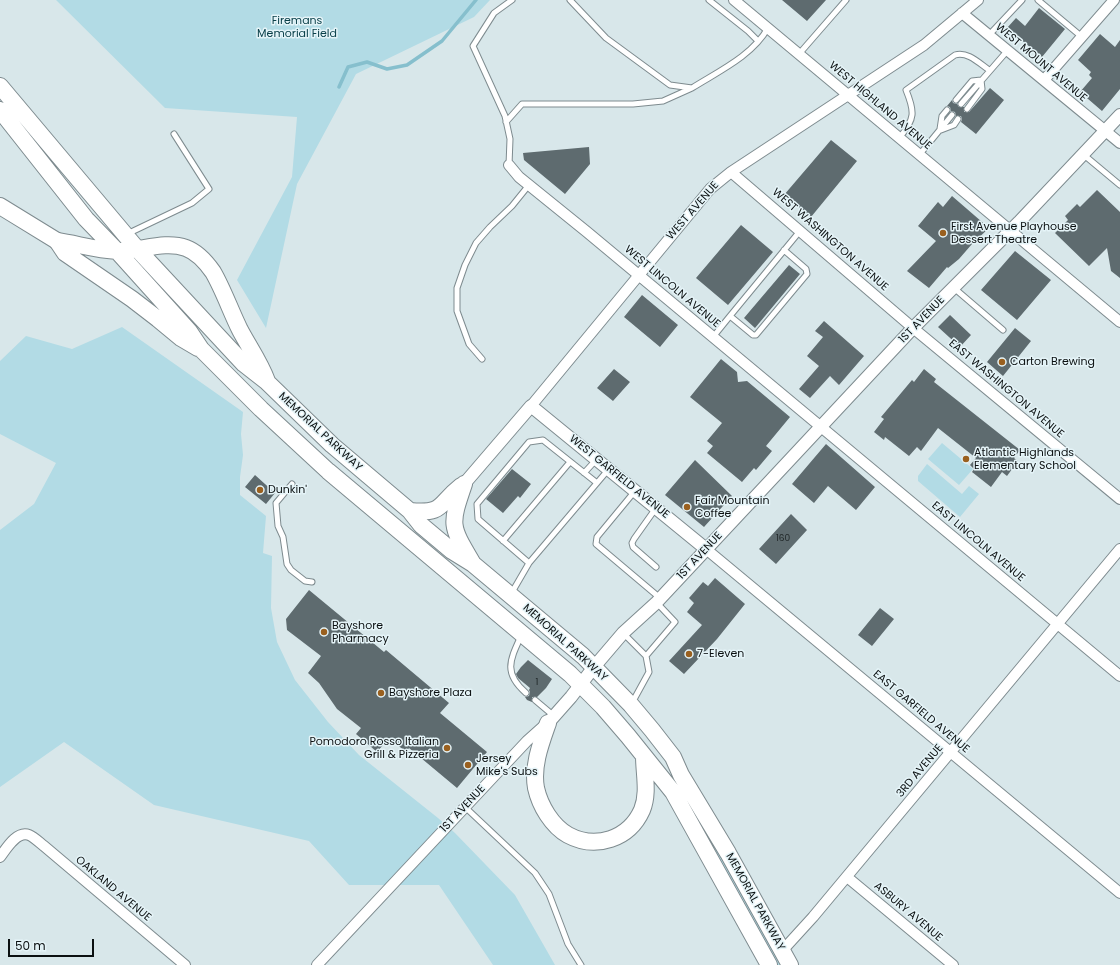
<!DOCTYPE html>
<style>
body{margin:0}
#map{position:relative;width:1120px;height:965px;overflow:hidden;background:#d8e7ea;font-family:Poppins,sans-serif}
canvas{display:block}
.scale{position:absolute;left:8px;top:939px;width:86px;height:18px;box-sizing:border-box;border:2px solid #0b1011;border-top:0;padding-left:5px;font-size:12px;line-height:14px;white-space:nowrap;color:#0b1011;-webkit-text-stroke:3px #e5f4f8;paint-order:stroke}
</style>
<div id="map">
<canvas width="1120" height="965"></canvas>
<div class="scale">50 m</div>
</div>
<script>
const ctx = document.querySelector('canvas').getContext('2d');
ctx.lineJoin = 'round';
function fillPath(path, color) {
  ctx.fillStyle = color;
  ctx.fill(path, 'evenodd');
}
function trace(path, color, width, dash) {
  ctx.strokeStyle = color;
  ctx.lineWidth = width;
  ctx.lineCap = dash ? 'butt' : 'round';
  ctx.setLineDash(dash || []);
  ctx.stroke(path);
}
function write(font, color, halo, rows, align = 'center') {
  ctx.font = font + ' Poppins,sans-serif';
  ctx.lineWidth = 3;
  ctx.setLineDash([]);
  ctx.textBaseline = 'middle';
  ctx.strokeStyle = halo;
  ctx.fillStyle = color;
  for (const [text, x, y, turn = 0] of rows) {
    ctx.save();
    ctx.translate(x, y);
    ctx.rotate((+turn || 0) * Math.PI / 180);
    ctx.textAlign = isNaN(turn) ? turn : align;
    if (halo) ctx.strokeText(text, 0, 0);
    ctx.fillText(text, 0, 0);
    ctx.restore();
  }
}
fillPath(new Path2D(`
 M56,0h434l-16,17 -118,57 -59,110 -31,144 -29,-48 55,-103 5,-60 -132,-9z
 M122,327l121,85 -2,22 2,21 -3,22v18l26,21 -3,37 9,3 -1,52 6,34 18,38 33,42 31,33 79,63 17,15 60,62 40,70h-62l-54,-80h-90l-40,-44 -155,-36 -90,-63 -64,45v-257l34,-26 22,-41 -56,-29v-73l26,-25 46,13z
 M942,443l31,26 -14,16 -31,-26z
 M927,464l35,30 7,-8 10,8 -19,23 -42,-36v-5z
 M705,826l76,139h-3l-76,-138z`), '#b2dbe5');
trace(new Path2D(`
 M339,87l9,-20 19,-5 20,7 20,-4 35,-24 34,-41`), '#86bfcd', 3.5);
fillPath(new Path2D(`
 M782,0h44l-19,21z
 M1039,8l26,21 -23,28 -35,-29 9,-10 9,8z
 M1100,34l15,13 5,-7v49l-18,22 -22,-19 12,-14 -3,-3 2,-3 -13,-12z
 M990,88l14,12 -28,34 -15,-12 1,-3 -1,-3h-5l-1,-4 -4,-1 -1,-4 -3,-1 5,-6 1,3 4,1 2,3h5v5h5z
 M831,140l26,21 -46,56 -27,-22z
 M589,147l1,17 -25,30 -41,-34 -1,-7z
 M1097,190l23,22v66l-9,-7 -4,-23 -18,18 -34,-33 13,-13 -3,-4 12,-12 3,3z
 M952,196l37,32 -17,16 -13,15 -11,9 -1,-1 -18,21 -22,-17 29,-30 -18,-15 20,-24 5,5z
 M741,225l32,27 -45,53 -32,-27z
 M1015,251l36,29 -34,40 -36,-30z
 M789,265l11,9 -45,54 -11,-10z
 M642,295l36,30 -18,22 -36,-30z
 M950,315l21,20 -11,12 -22,-20z
 M824,321l40,35 -25,29 -9,-9 -20,22 -11,-9 20,-23 -12,-10 16,-19 -8,-6z
 M1015,328l16,13 -28,35 -16,-14z
 M721,359l16,13 1,10 9,-1 43,36 -24,29 6,5 -16,19 -2,-2 -12,14 -35,-29 6,-7 -6,-5 15,-18 -32,-26z
 M614,369l16,13 -17,19 -16,-13z
 M924,369l12,10 -2,3 86,68 -6,8 4,3 -11,15 -5,-4 -11,15 -19,-15 2,-3 -4,-4 6,-7 -38,-30 -17,23 -4,-4 -8,9 -24,-19 -1,3 -10,-8 10,-13 -3,-2 31,-37 2,2z
 M826,444l49,43 -19,23 -28,-24 -14,17 -22,-19z
 M695,460l37,36 -28,31 -39,-32z
 M512,469l19,15 -11,14 -2,-2 -15,17 -17,-14z
 M255,475l20,18 -9,11 -21,-17z
 M791,514l16,16 -31,34 -17,-15z
 M715,578l30,26 -28,35 -33,35 -15,-13 33,-36 -15,-13 7,-9 -5,-5 14,-16 5,4z
 M309,590l75,62 2,-2 63,53 -9,10 47,39 -30,36 -48,-40 -3,4 -17,-14 -12,14 -21,-18 5,-6 -24,-19 -18,-26 -11,-10 13,-17 -34,-26 -1,-11z
 M880,608l14,11 -22,27 -14,-11z
 M528,660l24,19 -6,9 -9,9h-5v5l-5,-2 -2,-3 4,-1 1,-4 -1,-2 1,-2 -12,-10 -2,-4 5,-7z`), '#5e6b6f');
const service = new Path2D(`
 M570,0l36,38 64,47 22,3c27,-17 60,-32 76,-60
 M709,0l39,31 10,10
 M1038,0l44,37
 M989,35l33,-35
 M799,54l47,-54
 M956,100l16,-19 9,-1
 M961,104l47,-54
 M967,109l15,-20 -1,-9
 M506,122l16,-18h111l30,-3 29,-13
 M940,129l2,-13 5,-6
 M941,130l13,-5 4,-6
 M900,137c15,-18 15,-25 6,-47l49,-35c13,-4 25,9 34,15
 M920,154l32,-39
 M1084,155l36,30
 M509,165l1,-26 -5,-23 -32,-70 21,-33 18,-13
 M127,234l65,-31 17,-14 -35,-55
 M784,250l22,19 1,5 -51,61h-3l-23,-19 70,-85
 M954,288l49,42
 M713,337l17,-21
 M482,359l-13,-15 -12,-33v-23l8,-23 11,-22 14,-16 22,-21 17,-21
 M584,473l12,-13
 M292,484l-16,19 2,23 5,11 4,27 4,6 14,11 7,1
 M635,491l-38,46 -1,7 64,54
 M656,508l-22,31 -2,4 1,4 23,20
 M503,541l67,-79
 M529,563l-51,-44 -1,-15 52,-62 14,-2 54,43
 M511,594l18,-31 79,-93
 M623,633l23,23
 M521,636c-11,24 -18,37 5,57
 M535,700l19,16
 M632,703l17,-31 -3,-16 29,-34 -18,-19
 M465,807l70,66 14,21 19,50 13,21`);
const minor = new Path2D(`
 M734,0l386,322
 M962,13l158,130
 M1044,80l70,-80
 M509,165l10,12 68,55 533,444
 M731,172l182,156 207,171
 M531,406l179,-217 21,-17 193,-127 54,-45
 M706,549l414,344
 M0,857c6,-8 17,-27 29,-22 5,2 11,8 15,11l141,119
 M847,877l106,88
 M782,951l31,-34 307,-368
 M317,965l210,-224 19,-17`);
const tertiary = new Path2D(`
 M464,484l67,-78 175,143
 M548,723l23,-26 23,-30 29,-34 33,-30 257,-275 106,-106 101,-107`);
const primary = new Path2D(`
 M0,206l57,35`);
const trunk = new Path2D(`
 M0,86l138,164 106,114 23,18 65,63 78,66 11,14 31,26 21,13 110,92 48,49 21,25 21,27 8,18 47,78 62,112
 M0,110l86,109 31,32 72,80 12,18 60,60 67,62 242,203 33,33 25,29 45,56 96,173
 M57,241c20,3 40,9 60,10 22,1 47,-11 69,-3 11,4 20,14 27,24 10,17 18,40 27,58 9,17 20,32 27,51
 M57,241l8,12 67,46 26,20 23,19 17,10
 M464,484c-14,41 -14,41 8,78
 M410,511c35,3 27,-6 51,-25
 M548,723c-7,20 -16,43 -12,65 4,18 16,38 32,47 28,15 61,4 74,-25 7,-17 2,-36 2,-54`);
trace(service, '#7e8b8f', 7);
trace(minor, '#7e8b8f', 12);
trace(tertiary, '#7e8b8f', 14);
trace(primary, '#7e8b8f', 18);
trace(trunk, '#7e8b8f', 18);
trace(service, '#fff', 5);
trace(minor, '#fff', 10);
trace(tertiary, '#fff', 12);
trace(primary, '#fff', 16);
trace(trunk, '#fff', 16);
for (const [x, y, r, color] of [
 [943,233,4,"#9a601f"],
 [1002,362,4,"#9a601f"],
 [966,459,4,"#9a601f"],
 [260,490,4,"#9a601f"],
 [687,507,4,"#9a601f"],
 [324,632,4,"#9a601f"],
 [689,654,4,"#9a601f"],
 [381,693,4,"#9a601f"],
 [447,748,4,"#9a601f"],
 [468,765,4,"#9a601f"]
]) {
  const dot = new Path2D();
  dot.arc(x, y, r, 0, 2 * Math.PI);
  ctx.fillStyle = color;
  ctx.fill(dot);
  trace(dot, '#e5f4f8', 1.5);
}
write('9px', '#202728', null, [
 ["160",783,539],
 ["1",537,683]
]);
write('11px', '#0a404a', '#e5f4f8', [
 ["Firemans",297,21],
 ["Memorial Field",297,34]
]);
write('11px', '#0b1011', '#e5f4f8', [
 ["WEST MOUNT AVENUE",1041,63,40],
 ["WEST HIGHLAND AVENUE",880,106,40],
 ["WEST AVENUE",693,211,-49],
 ["WEST WASHINGTON AVENUE",830,240,41],
 ["WEST LINCOLN AVENUE",672,287,40],
 ["1ST AVENUE",922,320,-46],
 ["EAST WASHINGTON AVENUE",1006,389,40],
 ["MEMORIAL PARKWAY",320,432,43],
 ["WEST GARFIELD AVENUE",619,477,39],
 ["EAST LINCOLN AVENUE",978,542,40],
 ["1ST AVENUE",700,556,-47],
 ["MEMORIAL PARKWAY",565,643,42],
 ["EAST GARFIELD AVENUE",921,712,40],
 ["3RD AVENUE",920,771,-50],
 ["1ST AVENUE",463,809,-47],
 ["OAKLAND AVENUE",113,889,40],
 ["MEMORIAL PARKWAY",755,902,61],
 ["ASBURY AVENUE",908,912,40]
]);
write('11px', '#0b1011', '#e5f4f8', [
 ["First Avenue Playhouse",951,227],
 ["Dessert Theatre",951,240],
 ["Carton Brewing",1010,362],
 ["Atlantic Highlands",974,453],
 ["Elementary School",974,466],
 ["Dunkin'",268,490],
 ["Fair Mountain",695,501],
 ["Coffee",695,514],
 ["Bayshore",332,626],
 ["Pharmacy",332,639],
 ["7-Eleven",697,654],
 ["Bayshore Plaza",389,693],
 ["Pomodoro Rosso Italian",439,742,"right"],
 ["Grill & Pizzeria",439,755,"right"],
 ["Jersey",476,759],
 ["Mike's Subs",476,772]
], 'left');
</script>
